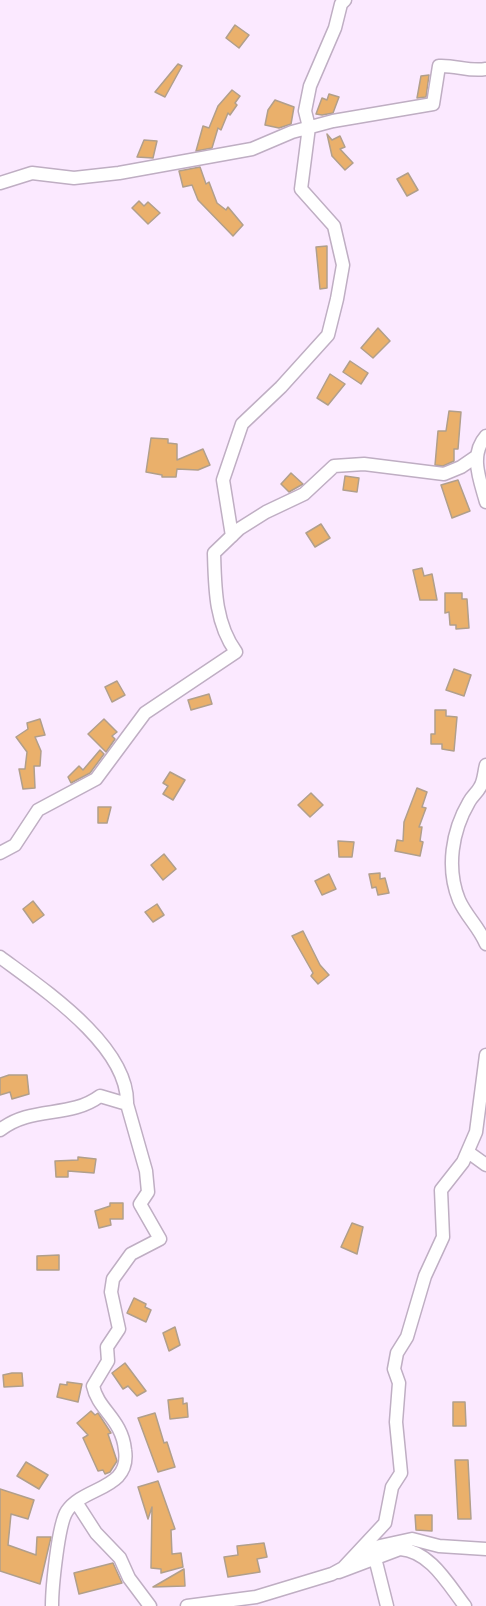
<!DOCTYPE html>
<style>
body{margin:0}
canvas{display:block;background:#fbe9ff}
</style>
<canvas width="486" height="1606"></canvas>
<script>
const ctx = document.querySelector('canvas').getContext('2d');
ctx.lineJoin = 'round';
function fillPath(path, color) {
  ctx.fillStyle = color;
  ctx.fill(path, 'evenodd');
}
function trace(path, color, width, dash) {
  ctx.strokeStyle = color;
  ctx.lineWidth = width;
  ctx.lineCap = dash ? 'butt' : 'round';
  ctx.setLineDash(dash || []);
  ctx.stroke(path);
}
const building = new Path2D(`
 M235,25l14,10 -10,13 -13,-10z
 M178,64l4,2 -17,31 -10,-5z
 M429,75l-3,22 -9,1 4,-22z
 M232,90l8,6 -5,7 2,2 -7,10 -2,-2 -7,17 -3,-2 -6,20 -16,3 7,-25 6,2 9,-22z
 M329,94l10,3 -6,16 -11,2 -6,-1 6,-16 5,2z
 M275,100l19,7 -3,17 -12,4 -14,-3 3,-15z
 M327,134l5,6 8,-4 5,11 -5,2 13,14 -8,7 -13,-14z
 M144,140l13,1 -4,17 -16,-1z
 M200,167l6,17 3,-2 8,21 9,7 2,-3 15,18 -10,11 -35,-36 -6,-15 -9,2 -4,-16z
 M408,173l10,17 -11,6 -10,-17z
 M139,201l5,5 4,-4 12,11 -12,11 -16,-16z
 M327,246v42l-7,1 -4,-42z
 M378,328l12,13 -17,17 -12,-10z
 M350,361l18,12 -7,11 -18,-12z
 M330,374l15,10 -17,21 -11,-7z
 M449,411l12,1 -3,37h-4v12l-11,5 -8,-1 3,-34h8z
 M151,438l17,1v4l9,1v16l26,-11 7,16 -12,5 -21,-1 -1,8h-14v-2l-16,-3z
 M291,473l12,11 -14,8 -8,-8z
 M345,476l14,2 -2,14 -14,-2z
 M458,480l12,31 -18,7 -11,-33z
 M321,524l9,14 -15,9 -9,-14z
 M422,568l2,8 8,-2 5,26h-17l-7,-30z
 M445,593h17v6h5l2,29 -13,1v-4h-6l-1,-13 -4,1z
 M454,669l17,6 -7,21 -18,-6z
 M117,681l8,14 -13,7 -7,-15z
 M209,694l3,10 -21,6 -3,-10z
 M435,710h11v6l11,1 -3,34 -12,-2v-5h-11v-10h4z
 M40,719l5,16 -10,2 6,14 -1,15h-6l1,22 -12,1 -4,-20h6l2,-17 -11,-15 12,-8 -1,-6z
 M104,719l13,13 -5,4 3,3 -9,13 -18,-18z
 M100,750l4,4 -14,19 -19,10 -3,-6 11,-11 4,4z
 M170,772l15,8 -12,20 -10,-6 5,-8 -5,-3z
 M417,788l10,4 -5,15 4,1 -7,19h3l-2,14 3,1 -3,14 -25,-5 2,-11 6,1 1,-19z
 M311,793l12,12 -13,12 -12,-12z
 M98,807h13l-4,16h-9z
 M338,841l16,1 -2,15h-13z
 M164,854l12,15 -13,11 -12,-15z
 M380,873v6l5,-1 4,15 -11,2 -2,-8 -4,1 -3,-14z
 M329,874l7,15 -14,6 -7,-14z
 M33,901l11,14 -11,8 -10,-14z
 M157,904l7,11 -11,7 -8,-10z
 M303,931l17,34 9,10 -11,9 -7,-8 2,-3 -21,-37z
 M9,1075h18l2,19 -17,5 -2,-7 -10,3v-17z
 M78,1157l18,2 -2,14 -26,-2v6h-12l-1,-16 23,-1z
 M110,1203h13v16h-13l1,6 -12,3 -4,-17 15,-5z
 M352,1223l11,4 -6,27 -16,-7z
 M59,1255v15h-22v-14z
 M134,1298l12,6 -1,3 6,3 -5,12 -19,-9z
 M175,1327l5,18 -11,6 -6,-18z
 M125,1363l21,28 -9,5 -9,-10 -5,3 -11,-16z
 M12,1373h10l1,13 -19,1 -1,-12z
 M67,1382l15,2 -4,18 -21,-5 3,-13 7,1z
 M183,1398v6l4,-1 1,14 -18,2 -2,-19z
 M453,1402h12l1,24h-13z
 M91,1411l4,4 3,-2 13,20 -3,1 9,27 -7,11 -5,2 -2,-4 -5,1 -15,-33 5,-3 -11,-12z
 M155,1413l9,30 3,-1 8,25 -17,5 -20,-54z
 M455,1460h13l3,59h-13z
 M26,1462l22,13 -9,14 -22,-13z
 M158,1481l17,48 -4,1 1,24 9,-1 2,14 -22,6v-4l-10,-1 1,-61 -4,12 -10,-32z
 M0,1489l34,11 -6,19 -17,-5 -3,31 28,10 1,-18h14l-11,47 -40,-13z
 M415,1515h17v16l-16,-1z
 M264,1543l3,14 -10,2 3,13 -32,5 -4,-20 14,-2 -1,-9z
 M113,1563l9,20 -43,11 -5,-21z
 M184,1569l1,17 -32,1z`);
fillPath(building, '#eab06b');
trace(building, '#b19f8b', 1.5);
const street = new Path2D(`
 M0,183l32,-10 42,5 45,-5 133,-24 40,-17 41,-11 100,-17 6,-38c17,-1 30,6 47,3
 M486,436c-17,19 -6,44 0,66
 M232,536l-9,-56 19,-56 39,-37 47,-52 9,-36 6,-34 -9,-39 -33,-37 8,-62 -4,-16 5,-25 25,-58 6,-24 4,-4
 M486,765c-2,7 -2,16 -6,22 -3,6 -8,9 -11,15 -17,29 -23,66 -10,98 7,16 20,27 27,44
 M0,853l15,-8 23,-35 58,-31 49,-66 91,-61c-21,-29 -21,-64 -22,-99l25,-24 27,-17 38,-18 30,-28 30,-2 80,10 17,-7 16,-11
 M0,957c43,32 129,89 127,147l-27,-8c-31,23 -68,9 -100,34
 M468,1152l18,13
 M76,1502l20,31 24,25 9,20 21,28
 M363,1556l17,-10 32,-7 27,7 47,3
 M375,1558l12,48
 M339,1572l61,-23c30,2 48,35 65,57
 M52,1606c0,-17 6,-82 15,-95 17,-25 64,-21 58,-61 -3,-31 -27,-40 -32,-64l15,-25 -1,-14 12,-18 -8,-37 2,-13 18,-25 29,-15 -20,-35 8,-12 -2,-21 -19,-67
 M187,1606l69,-9 76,-23 11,-6 42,-45 7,-36 9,-14 -5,-51 3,-39 -5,-14 3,-16 10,-16 18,-61 18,-39 -2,-47 22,-28 13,-30 10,-77`);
trace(street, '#bfaec3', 15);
trace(street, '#fff', 12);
</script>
